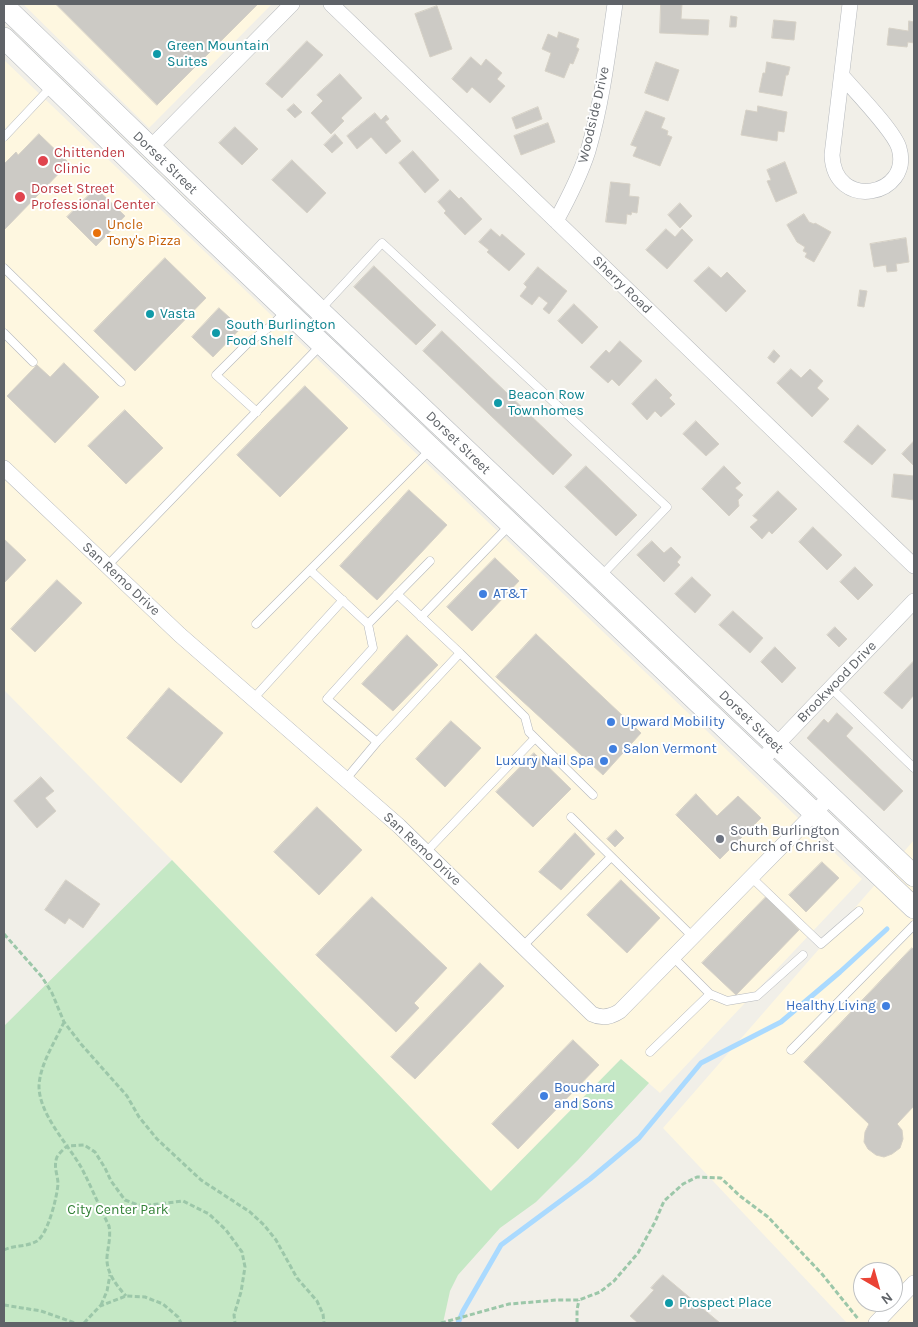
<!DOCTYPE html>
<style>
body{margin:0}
#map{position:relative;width:918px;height:1327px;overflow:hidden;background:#f1efe8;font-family:Karla,sans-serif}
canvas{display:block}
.frame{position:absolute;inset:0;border:5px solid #5f6368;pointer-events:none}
.north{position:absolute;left:853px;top:1262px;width:50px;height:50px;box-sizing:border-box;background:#fff;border:1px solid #bfc1c3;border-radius:50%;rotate:142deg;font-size:14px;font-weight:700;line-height:20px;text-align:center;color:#5f6368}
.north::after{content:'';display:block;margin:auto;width:18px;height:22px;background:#ea4335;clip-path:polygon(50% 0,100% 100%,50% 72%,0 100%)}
</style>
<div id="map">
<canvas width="918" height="1327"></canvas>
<div class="frame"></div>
<div class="north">N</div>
</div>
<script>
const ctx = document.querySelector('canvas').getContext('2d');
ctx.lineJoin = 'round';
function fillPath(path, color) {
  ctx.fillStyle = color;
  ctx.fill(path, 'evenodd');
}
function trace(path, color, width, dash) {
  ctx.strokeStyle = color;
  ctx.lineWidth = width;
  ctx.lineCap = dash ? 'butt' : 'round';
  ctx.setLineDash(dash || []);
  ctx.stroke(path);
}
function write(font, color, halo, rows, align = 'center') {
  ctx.font = font + ' Karla,sans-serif';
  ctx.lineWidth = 4;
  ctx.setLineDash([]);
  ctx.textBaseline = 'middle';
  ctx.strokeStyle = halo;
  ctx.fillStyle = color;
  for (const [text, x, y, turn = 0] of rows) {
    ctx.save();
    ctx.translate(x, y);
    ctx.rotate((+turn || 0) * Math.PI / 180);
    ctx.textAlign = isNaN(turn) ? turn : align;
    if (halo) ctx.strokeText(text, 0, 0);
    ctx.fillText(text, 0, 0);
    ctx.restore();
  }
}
fillPath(new Path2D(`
 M23,4h249l-123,124z
 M4,60l858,819 -202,214 -39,-34 -130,132 -319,-331 -168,-170z
 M914,840v483h-67l-184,-195zM863,1272h30v30h-30z`), '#fef7e0');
fillPath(new Path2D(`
 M172,860l319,331 130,-132 28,24 -71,77 -42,42 -36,26 -42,47 -8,16 -7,32h-439v-297z`), '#c5e8c5');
trace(new Path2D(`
 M458,1323l5,-12 38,-66 89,-66 49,-41 62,-75 80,-41 59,-50 47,-43`), '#aadaff', 5);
const building = new Path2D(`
 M56,4h202l-101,101z
 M661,4h21l-1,15 28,1 -1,15 -48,-2z
 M437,6l15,43 -22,8 -15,-43z
 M731,16l6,1 -1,10h-6z
 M774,20l22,2 -2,18 -22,-2z
 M909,21l5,1v21l-6,-1 -1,5 -20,-2 2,-17 19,3z
 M559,32l20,7 -3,8 3,2 -6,15 -3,-1 -6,15 -19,-7 6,-18 -9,-4 6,-15 9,4z
 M307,41l16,14 -41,43 -16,-14z
 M471,57l10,9 5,-7 16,14 -5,6 8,7 -15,17 -18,-16 -5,6 -15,-14z
 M656,62l23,8 -11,31 -23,-8z
 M767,62l23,5 -2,8h-2l-4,21 -23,-4 4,-19h2z
 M340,74l22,24 -21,20 3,3 -13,13 -20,-21 12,-12 -6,-6z
 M294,104l8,8 -7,6 -8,-8z
 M758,106l29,6 -3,20 -6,-1 -1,10 -36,-6 5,-25 11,2z
 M538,107l4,12 -26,10 -4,-11z
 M646,111l19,7 -4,10 7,3 -1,4 5,2 -12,29 -27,-10 4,-9 -6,-2z
 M375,113l6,7 5,-5 3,4 -4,3 16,19 -15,13 -15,-17 -14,12 -10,-13z
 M548,123l7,19 -34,13 -7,-19z
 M235,127l23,22 -16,16 -23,-22z
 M39,134l30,29 -65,67v-66l12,-12 2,3z
 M335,134l8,9 -11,10 -8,-8z
 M413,151l26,29 -14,13 -26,-30z
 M292,160l34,33 -19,20 -35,-33z
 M785,162l12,31 -21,9 -9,-21 4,-1 -4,-10z
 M611,182l19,2 -1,12 10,1 -2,16 -5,-1 -1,3 -4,-1 -1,10 -20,-2z
 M96,188l29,28 -29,30 -29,-29z
 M450,190l9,9 2,-2 21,22 -17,16 -21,-22 2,-2 -8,-9z
 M680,203l12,13 -12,12 -12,-13z
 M804,214l5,8 5,2 1,-1 16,9 -17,30 -9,-5 2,-4 -4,-2 2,-4 -8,-5 -10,-17z
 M491,229l9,8 2,-3 23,20 -16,17 -22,-19 2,-2 -10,-8z
 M666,229l9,8 7,-8 11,11 -26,29 -21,-19z
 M906,238l3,24 -13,2 1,7 -10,1 -1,-7 -12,2 -4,-23z
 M165,258l41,40 -71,73 -41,-40z
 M374,266l62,59 -20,20 -62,-58z
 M538,267l29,24 -18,23 -6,-5 5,-6 -9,-7 -7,9 -12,-9 7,-9 -3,-3z
 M709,267l12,11 6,-6 19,19 -20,21 -32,-31z
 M860,290l7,1 -3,16 -6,-1z
 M574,304l24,23 -16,17 -24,-23z
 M219,308l22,20 -28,29 -21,-20z
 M442,331l130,124 -19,20 -130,-124z
 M620,341l22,20 -23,25 -7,-7 -4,4 -18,-16 16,-17 3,3z
 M774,350l6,6 -6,7 -6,-5z
 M64,363l35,34 -44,46 -48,-47 30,-31 13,12z
 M791,369l10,9 9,-9 13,12 -6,7 12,11 -17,18 -35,-34z
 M656,379l16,16 -3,3 6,6 -14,13 -6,-6 -8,9 -15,-16z
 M305,386l43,42 -68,69 -43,-42z
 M125,410l38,38 -37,36 -38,-38z
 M696,421l23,23 -13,12 -23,-22z
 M858,425l28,25 -14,15 -28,-23z
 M914,441v25l-12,-12z
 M586,466l51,49 -21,21 -51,-49z
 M724,466l17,17 -6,5 8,7 -5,5 1,6 -10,10 -27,-27z
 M894,474l20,2v24l-22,-3z
 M409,490l38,35 -70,75 -37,-34z
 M778,491l19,18 -25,25 -3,-3 -7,8 -12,-12 8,-7 -5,-4z
 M813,527l29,28 -15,15 -28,-28z
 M4,539l22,21 -22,23z
 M652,541l12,12 7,-6 10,10 -4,5 3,3 -16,17 -27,-27z
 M495,558l24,23 -47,50 -25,-24z
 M855,567l18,18 -15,15 -18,-18z
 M692,577l19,18 -16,18 -20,-19z
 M57,580l25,23 -47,49 -24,-23z
 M733,611l30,27 -13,15 -31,-28z
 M835,627l12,12 -8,8 -12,-12z
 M536,634l105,99 -38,42 -107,-98z
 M407,635l31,30 -45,46 -31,-27z
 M775,647l21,21 -14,15 -21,-21z
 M913,662l1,2v31l-12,14 -18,-16z
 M169,688l54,45 -42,50 -54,-45z
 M837,713l16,15 -7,8 57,55 -19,20 -77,-73 17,-19 4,4z
 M451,721l30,27 -36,39 -29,-28z
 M534,753l37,36 -38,38 -37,-35z
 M41,777l13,14 -9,7 11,13 -19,17 -23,-27z
 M696,794l21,22 21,-20 23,22 -41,41 -44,-44z
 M317,807l45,43 -43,45 -45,-43z
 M616,830l8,8 -9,9 -8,-8z
 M575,833l20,21 -34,36 -22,-18z
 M822,862l17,16 -33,34 -17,-17z
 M66,880l34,24 -17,24 -14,-10 -4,6 -20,-14z
 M621,880l39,38 -33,35 -40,-38z
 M372,897l75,71 -33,35 5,5 -23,24 -80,-77z
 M766,897l33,33 -63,65 -34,-32z
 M912,948l2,2v156l-17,18 5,6 1,9 -3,9 -8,6 -8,3 -8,-2 -8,-6 -4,-7 1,-10 4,-8 -65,-62z
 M480,963l24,23 -89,93 -24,-22z
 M573,1040l26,25 -81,84 -26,-25z
 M663,1275l57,48h-82l-8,-7 24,-26 -3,-2z`);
fillPath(building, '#cccac5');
trace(building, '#d6d1c6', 1);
const lane = new Path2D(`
 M4,137l48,-51
 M4,268l117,114
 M320,310l62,-67 285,264 -66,69
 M4,333l29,29
 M257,412l-41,-37 32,-32 23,-17 14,-14
 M107,566l214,-221
 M310,570l58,54 62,-63
 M421,617l88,-91
 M256,624l174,-174
 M460,653l65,64 4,15 64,63
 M831,688l83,80
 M253,699l90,-99
 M377,742l83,-89 -63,-59
 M346,779l31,-37 -50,-43 46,-51 -5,-24
 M571,817l121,119
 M426,852l109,-114
 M751,877l70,67 38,-33
 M523,946l88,-89
 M710,994l17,7 30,-5 46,-41
 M791,1050l123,-125
 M650,1052l60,-58 -38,-38`);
const street = new Path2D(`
 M331,4l583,562
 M842,76c13,15 52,55 57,72 14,48 -65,64 -67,7l18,-151
 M150,148l142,-144
 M556,221c12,-22 24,-45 32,-70 14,-48 20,-98 27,-147
 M4,468l176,167 219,191 193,188c10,5 19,3 28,-3l210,-214
 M760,762l154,-161
 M876,1323l38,-40`);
const secondary = new Path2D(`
 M4,6l316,305 594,565
 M4,38l176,171 734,699`);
trace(lane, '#b5b8bc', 9);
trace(street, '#b5b8bc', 16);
trace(secondary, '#b6babf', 22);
trace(new Path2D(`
 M4,934l38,43 10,16 12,29 17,22 46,52 12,21 18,22 44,41 49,32 14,13 12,15 21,38 20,23 6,13 1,9
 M64,1022c-9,20 -24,42 -25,64 0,28 28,57 42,81 10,19 18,39 28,59 2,11 -1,20 -2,31 -1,15 9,28 19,39
 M4,1250c10,-5 23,-3 33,-9 11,-7 20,-44 21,-57 0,-9 -5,-17 -1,-27 2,-4 7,-8 10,-11l17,-1 11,7 10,16 6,13 14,19 16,6 42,-5 26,13 17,16 16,22 3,15 -4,25 -7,23 1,8
 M4,1305l37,6 34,12
 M101,1305l6,-14 3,-16
 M84,1323l16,-17 26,-10 19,1 18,7 15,13 3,6
 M441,1323l68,-19 48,-4h22l21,-8 14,-11 24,-28 17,-31 9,-21 19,-17 14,-7 24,1 19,18 28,21 54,57 37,46
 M577,1323v-13l2,-10`), '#9cc7a9', 3, [5, 2.5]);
trace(lane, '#fff', 8);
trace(street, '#fff', 15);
trace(secondary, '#fff', 21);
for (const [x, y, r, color] of [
 [157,54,5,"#0f9aa8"],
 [43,161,6,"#e0444e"],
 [20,197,6,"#e0444e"],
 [97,233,5,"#e8710a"],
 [150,314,5,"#0f9aa8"],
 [216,333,5,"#0f9aa8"],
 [498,403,5,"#0f9aa8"],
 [483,594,5,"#3f7fe0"],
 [611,722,5,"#3f7fe0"],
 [613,749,5,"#3f7fe0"],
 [604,761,5,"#3f7fe0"],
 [720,839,5,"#6b7280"],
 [886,1006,5,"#3f7fe0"],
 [544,1096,5,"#3f7fe0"],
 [669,1303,5,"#0f9aa8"]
]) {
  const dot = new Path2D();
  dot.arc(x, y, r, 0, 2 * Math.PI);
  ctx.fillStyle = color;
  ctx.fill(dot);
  trace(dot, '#fff', 2);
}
write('14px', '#0d838f', '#fff', [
 ["Green Mountain",167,46],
 ["Suites",167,62],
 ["Vasta",160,314],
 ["South Burlington",226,325],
 ["Food Shelf",226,341],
 ["Beacon Row",508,395],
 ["Townhomes",508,411],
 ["Prospect Place",679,1303]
], 'left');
write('14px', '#5f6368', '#fff', [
 ["Woodside Drive",594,115,-77],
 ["Dorset Street",165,163,44],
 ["Sherry Road",622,285,44],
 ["Dorset Street",458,443,44],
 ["San Remo Drive",121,579,43],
 ["Brookwood Drive",837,682,-46],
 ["Dorset Street",751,722,44],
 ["San Remo Drive",422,849,43]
]);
write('14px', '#be3a42', '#fff', [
 ["Chittenden",54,153],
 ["Clinic",54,169],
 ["Dorset Street",31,189],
 ["Professional Center",31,205]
], 'left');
write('14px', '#c56008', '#fff', [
 ["Uncle",107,225],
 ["Tony's Pizza",107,241]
], 'left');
write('14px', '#366cbe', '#fff', [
 ["AT&T",493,594],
 ["Upward Mobility",621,722],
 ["Salon Vermont",623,749],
 ["Luxury Nail Spa",594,761,"right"],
 ["Healthy Living",876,1006,"right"],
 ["Bouchard",554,1088],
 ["and Sons",554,1104]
], 'left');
write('14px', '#5b616d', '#fff', [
 ["South Burlington",730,831],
 ["Church of Christ",730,847]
], 'left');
write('14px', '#348238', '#fff', [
 ["City Center Park",118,1210]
]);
</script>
